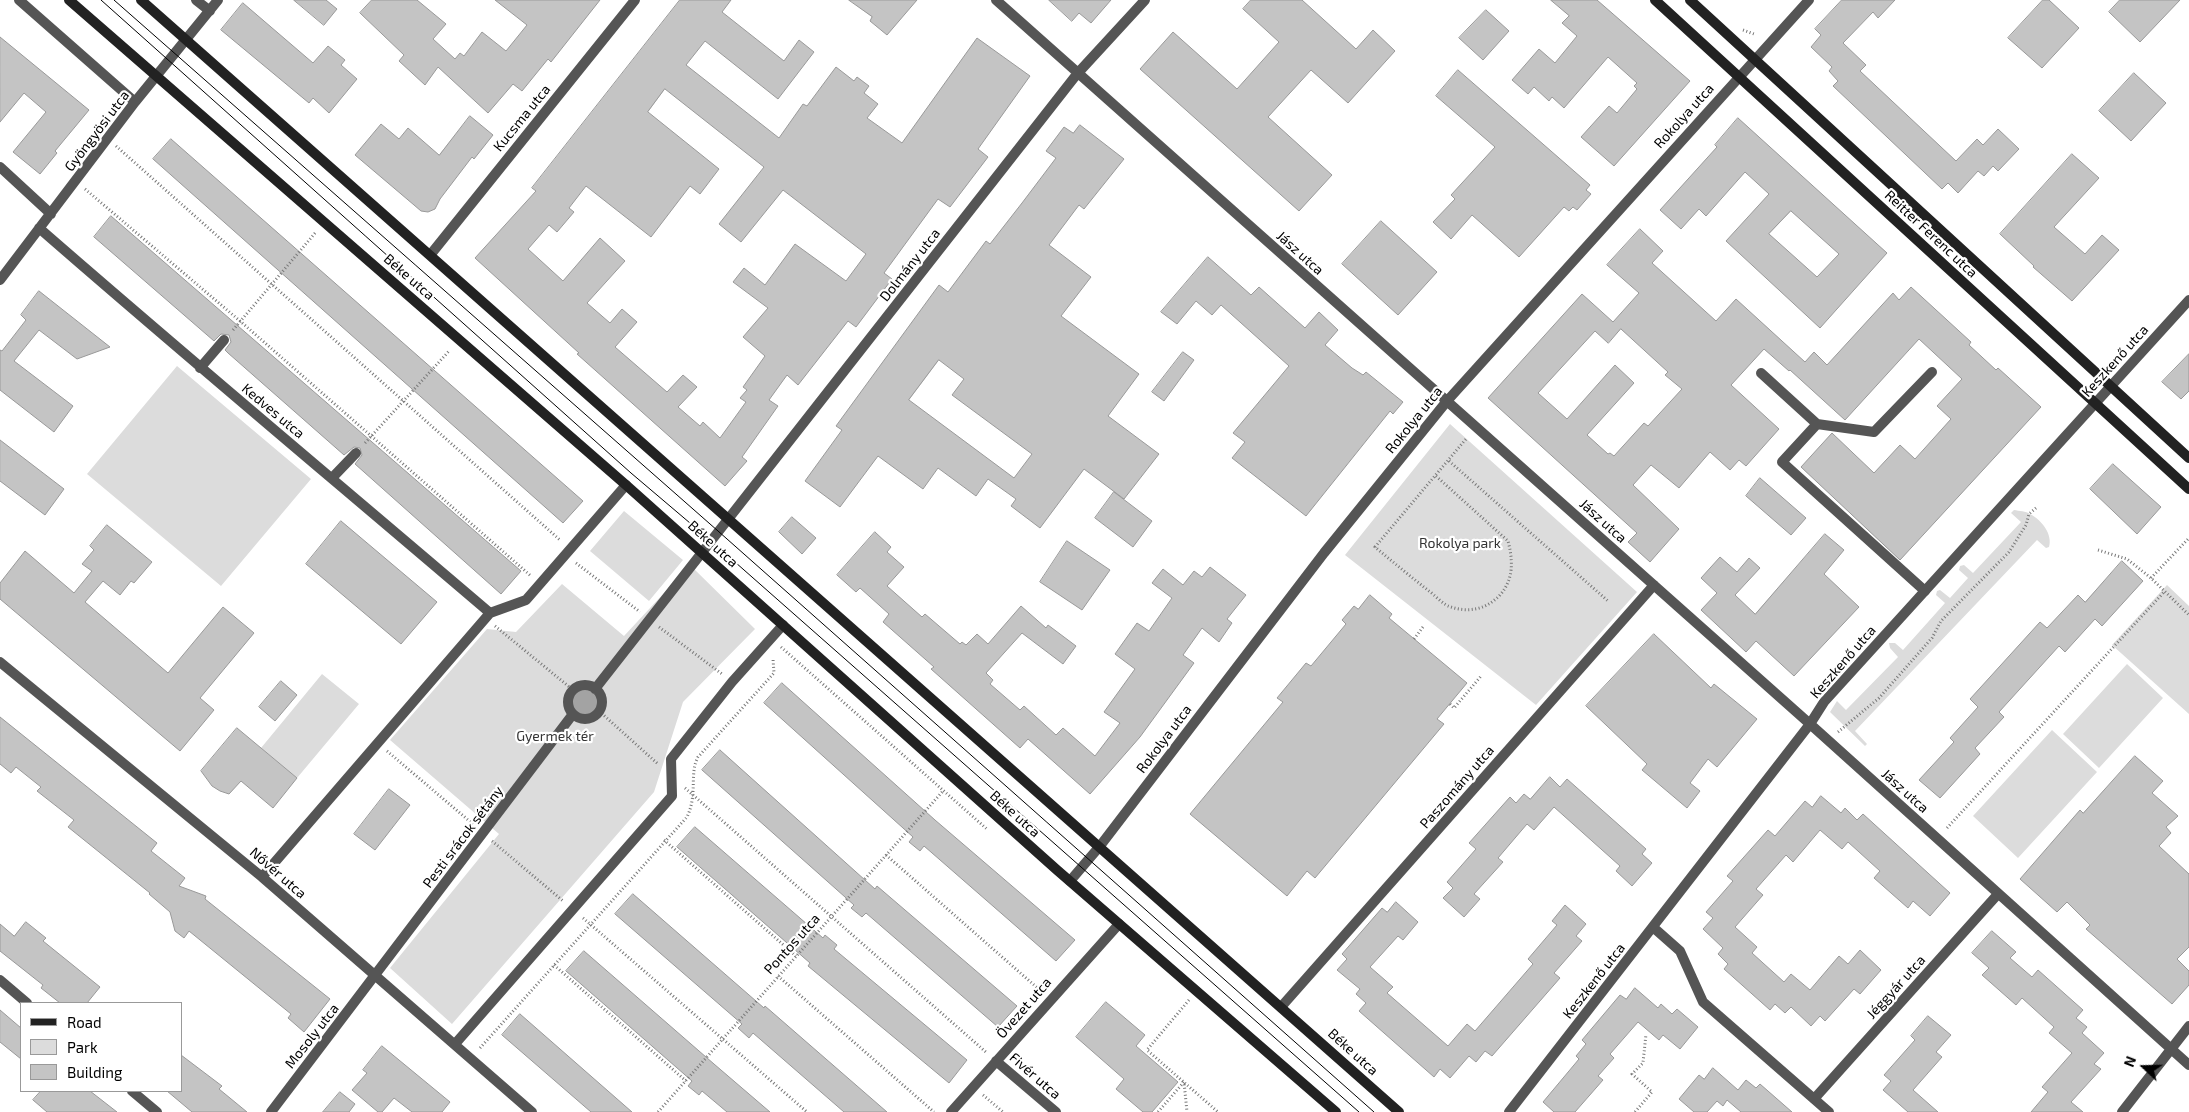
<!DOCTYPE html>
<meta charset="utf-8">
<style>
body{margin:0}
#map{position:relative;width:2189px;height:1112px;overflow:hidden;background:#fff;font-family:"Exo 2",sans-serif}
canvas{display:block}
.legend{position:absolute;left:20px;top:1002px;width:162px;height:90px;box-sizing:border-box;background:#fff;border:1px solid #999;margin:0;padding:6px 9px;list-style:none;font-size:15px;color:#000}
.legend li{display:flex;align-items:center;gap:10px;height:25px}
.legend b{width:25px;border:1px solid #999}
.north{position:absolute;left:2119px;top:1042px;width:50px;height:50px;-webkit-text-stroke:4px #fff;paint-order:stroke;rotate:291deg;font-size:14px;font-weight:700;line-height:20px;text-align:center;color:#000}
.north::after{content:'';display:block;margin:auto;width:18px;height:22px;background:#000;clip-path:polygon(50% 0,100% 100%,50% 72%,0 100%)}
</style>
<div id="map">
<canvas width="2189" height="1112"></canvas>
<ul class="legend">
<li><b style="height:6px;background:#222"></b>Road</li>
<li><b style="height:14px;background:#dcdcdc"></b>Park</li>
<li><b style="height:14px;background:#c4c4c4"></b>Building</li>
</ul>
<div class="north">N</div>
</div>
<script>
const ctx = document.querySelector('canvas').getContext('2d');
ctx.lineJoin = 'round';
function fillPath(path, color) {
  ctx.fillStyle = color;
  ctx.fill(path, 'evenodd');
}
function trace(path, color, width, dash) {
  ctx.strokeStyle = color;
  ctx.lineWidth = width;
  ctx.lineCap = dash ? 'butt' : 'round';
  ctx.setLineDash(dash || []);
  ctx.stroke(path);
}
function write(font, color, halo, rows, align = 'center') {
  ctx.font = font + ' "Exo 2",sans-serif';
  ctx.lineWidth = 4.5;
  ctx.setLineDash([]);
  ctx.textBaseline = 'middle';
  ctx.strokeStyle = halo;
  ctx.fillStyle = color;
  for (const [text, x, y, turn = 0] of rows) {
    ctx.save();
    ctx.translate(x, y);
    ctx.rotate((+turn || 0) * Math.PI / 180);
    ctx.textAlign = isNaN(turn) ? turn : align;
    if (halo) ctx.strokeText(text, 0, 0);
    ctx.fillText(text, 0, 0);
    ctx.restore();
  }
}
fillPath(new Path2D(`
 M177,366l134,113 -90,107 -134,-112z
 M1450,424l187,168 -101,113 -191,-150z
 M2014,510c5,1 12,1 16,4 12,6 23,21 19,33l-3,1 -9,-8 -182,191 12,13 -2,2 -35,-34 7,-11 9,9 52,-53 -8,-9 -1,-5h6l8,7 42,-47 -9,-8 1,-4 3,-1 10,8 18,-20 -9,-8 1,-4 4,-1 9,8 48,-51 -10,-9z
 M624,511l59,49 -34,41 -59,-50z
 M690,565l65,64 -72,73 -29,90 -202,232 -62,-56 109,-134 -109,-94 97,-111 29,3 46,-48 62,52z
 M2167,585l22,21v108l-77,-69z
 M2127,664l36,34 -64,70 -36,-34z
 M322,674l37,30 -62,74 -36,-30z
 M2052,730l45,42 -79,86 -45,-42z`), '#dcdcdc');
fillPath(new Path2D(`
 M572 702a13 13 0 1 1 26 0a13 13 0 1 1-26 0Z`), '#a3a3a3');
const building = new Path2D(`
 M294,0h32l11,9 -13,16z
 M372,0h45l29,24 -13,15 22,20 5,-6 4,3 18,-24 24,19 21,-26 -32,-25h105l-49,62 -3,-3 -26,32 -9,-7 -25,29 -50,-46 -13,18 -26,-24 5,-6 -44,-42z
 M680,0h51l-9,12 62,49 15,-21 15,12 -36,47 -73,-58 -19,24 93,73 24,-34 4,2 29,-39 18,14 3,-4 12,9 -5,7 14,11 -11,14 35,25 75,-105 53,38 -52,73 10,8 -38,50 -12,-8 -54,74 8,6 -36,48 -8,-6 -50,64 -11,-10 -18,25 9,6 -36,51 5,4 -22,25 -148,-132 2,-1 -104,-95 61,-67 -4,-3zM665,89l99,78 -45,57 22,18 42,-52 83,64 -20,27 -51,-37 -30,41 -21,-17 -11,14 35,26 -25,29 22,19 -22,31 4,3 -7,8 6,4 -26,36 -17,-16 -3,4 -22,-19 19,-20 -14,-12 -16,17 -52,-45 22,-25 -15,-13 -12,14 -23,-20 38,-42 -25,-23 -37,43 -35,-32 21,-24 8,7 17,-20 -5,-4 17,-22 65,51 39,-51 10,8 19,-25 -71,-57z
 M849,0h68l-30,35 -17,-14 2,-4z
 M1049,0h62l-20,23 -12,-10 -7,8z
 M1251,0h51l54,49 17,-19 22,21 -47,52 -37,-33 -43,47 64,58 -33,36 -159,-142 33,-37 64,57 42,-47 -36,-33z
 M1551,0h46l93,81 -76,85 -33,-29 28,-31 8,7 20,-24 -3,-3 3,-3 -29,-26 -44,51 -12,-11 -3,4 -15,-14 -6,7 -16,-14 27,-31 16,14 22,-27 -15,-13 7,-7z
 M1842,0h53l-17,18 -5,-6 -30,31 23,22 -6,6 96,90 21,-22 6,6 15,-16 21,20 -21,22 -5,-5 -9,10 -6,-5 -20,22 -10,-10 -6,6 -109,-103 5,-5 -9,-10 3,-4 -21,-20 10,-12 -6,-6z
 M2043,0h6l30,28 -37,40 -34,-30z
 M2120,0h60l-40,42 -31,-30z
 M243,3l70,60 15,-17 17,14 -4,5 16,14 -28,34 -16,-15 -4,5 -88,-73z
 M1486,10l23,21 -26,29 -24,-22z
 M0,37l89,73 -34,41 2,2 -17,21 -27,-22 33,-40 -22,-19 -24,29z
 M1458,70l132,115 -4,5 5,4 -14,16 -4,-3 -4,4 -5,-4 -45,50 -47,-42 -21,24 -18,-17 22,-23 -4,-4 44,-48 -59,-51z
 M2134,73l32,30 -35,38 -32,-30z
 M470,116l23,19 -19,24 -2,-2 -32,42 -5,10 -7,3 -7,-1 -7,-6 -59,-50 26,-31 18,15 9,-11 31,27z
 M1738,118l149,135 -67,75 -94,-87 43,-47 -24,-22 -39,44 -7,-7 -18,20 -21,-19 57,-63 -2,-2zM1791,211l48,43 -22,23 -48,-43z
 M1080,125l44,34 -40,50 -5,-4 -30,40 42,32 -30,39 78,58 -31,42 51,38 -35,45 -40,-30 -44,59 -29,-22 5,-7 -28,-20 -12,17 -38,-28 -15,21 -45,-33 -38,51 -35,-26 37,-51 -6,-4 103,-141 9,7 38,-51 4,3 32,-41 34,-45 -10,-7 18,-24 9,6zM939,360l25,19 -12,16 80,59 -18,24 -105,-78z
 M171,139l412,362 -20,22 -410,-364z
 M2072,154l27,24 -45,49 31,27 17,-19 17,15 -47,51 -39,-34 1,-1 -34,-32z
 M111,216l410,355 -20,23 -146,-130 7,-9 -2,-7 -6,-1 -10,8 -116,-102 -3,-3 6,-8 -2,-7 -8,-1 -7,7 -120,-104z
 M1381,221l56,51 -39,43 -56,-51z
 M1640,229l23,22 -11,12 64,58 20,-22 69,63 9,-10 13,13 66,-72 6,7 12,-13 60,55 -2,3 27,25 2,-2 43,39 -141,153 -99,-93 31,-34 42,40 26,-28 15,14 36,-40 -14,-13 25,-27 -43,-40 -74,81 -55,-50 -1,1 -25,-22 -33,36 48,44 -33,37 -7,-6 -9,10 -20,-18 -31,36 -28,-23 -18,20 46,44 -29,33 -22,-20 9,-9 -149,-135 94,-104 31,28 26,-29 -32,-28zM1621,329l47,43 -3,3 17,14 -34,37 -4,-3 -30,33 -4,-3 -2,1 -21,-19 47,-52 -19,-18 -48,54 -29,-26 57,-62 13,12z
 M1208,257l43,38 8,-8 46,41 14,-16 19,18 -13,15 27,23 11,7 3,-3 37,30 -10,12 -3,-3 -84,105 -74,-58 13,-16 -12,-9 56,-67 -68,-61 -9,10 -16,-14 -19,23 -16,-12z
 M39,291l71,56 -33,12 -38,-29 -25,31 59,45 -19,26 -54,-42v-40l2,1 24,-31 -5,-5z
 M1183,352l11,8 -30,41 -12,-9z
 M2189,354v37l-8,8 -19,-17z
 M0,440l64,49 -19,26 -45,-34z
 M2113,464l48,43 -24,27 -47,-45z
 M1760,478l46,40 -15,17 -45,-39z
 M1114,492l38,29 -19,26 -38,-29z
 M792,517l24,21 -14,16 -23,-22z
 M341,521l96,81 -36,42 -95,-80z
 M107,525l45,37 -18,21 -3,-2 -11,14 -17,-14 -18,21 83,71 55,-66 31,26 -54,65 14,12 -34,41 -180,-152v-16l25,-32 49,42 18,-22 -10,-7 12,-14 -4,-4z
 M875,532l16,15 -4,5 17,15 -17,19 35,31 3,-3 35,30 2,-2 4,3 11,-11 11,10 33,-38 25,22 2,-3 28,21 -13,18 -41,-31 -36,40 7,7 -3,4 30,26 4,-4 32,29 7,-7 32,28 25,-33 -16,-11 31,-43 -20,-15 22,-31 12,8 23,-33 -20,-15 11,-14 20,16 11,-14 8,6 8,-10 36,28 -19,24 5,4 -13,19 -17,-14 -19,27 11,8 -54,74 -50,57 -62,-55 -8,9 -89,-79 3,-2 -51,-45 6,-8 -29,-26 -4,4 -19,-17z
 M1825,534l19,16 -20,24 35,33 -65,69 -38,-35 -10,11 -45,-42 16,-17 -16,-15 19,-21 17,15 12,-14 11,10 -25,27 20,19z
 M1067,541l43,29 -28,40 -42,-28z
 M2122,561l21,20 -41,45 -7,-7 -30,33 -6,-6 -60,66 5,5 -29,31 5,6 -40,44 -21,-18 35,-38 -4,-4 28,-31 -8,-8 70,-77 7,6 31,-33 7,7z
 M1370,595l22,19 -3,4 78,65 -30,36 7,5 -129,154 -8,-7 -20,25 -97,-82 93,-112 -6,-4 29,-35 5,3 35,-42 -4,-4 12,-14 4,3z
 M1654,634l57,54 3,-4 43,35 -40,48 -9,-8 -18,24 10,8 -13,17 -45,-38 5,-6 -61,-58z
 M281,681l16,14 -22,26 -16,-14z
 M782,683l153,137 140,120 -19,21 -132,-115 -4,5 -11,-9 4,-5 -149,-134z
 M0,717l157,126 -6,8 34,27 -6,8 27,10 -1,3 125,100 -26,33 -16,-14 3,-4 -102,-83 -5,7 -9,-7 -5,-19 -21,-18 1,-1 -82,-66 6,-7 -37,-29 4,-4 -25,-20 -5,6 -11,-9z
 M237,728l60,50 -24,30 -32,-27 -12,13 -9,-3 -8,-5 -11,-15z
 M720,750l155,139 2,-3 140,120 -19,21 -132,-114 -4,4 -11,-9 3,-3 -152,-135z
 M2135,756l28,25 -11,12 26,23 -12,11 5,6 -12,13 30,28v73l-12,12 12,12v14l-17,19 -86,-75 4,-4 -23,-23 -10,10 -37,-33 60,-69 3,3z
 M1550,777l10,10 7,-8 79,70 -4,5 10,9 -20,23 -16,-15 4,-5 -66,-59 -20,23 -7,-6 -29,34 5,4 -29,32 6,5 -16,18 -21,-19 10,-10 -6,-6 29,-33 -7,-6 41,-46 6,6 8,-9 6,5z
 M389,789l21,16 -35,45 -21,-16z
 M1821,796l20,17 4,-5 12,12 6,-6 87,79 -20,23 -17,-15 -5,7 -34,-30 6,-7 -32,-29 -6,7 -22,-19 -27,32 -7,-7 -30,34 7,6 -28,32 22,20 -5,6 32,29 7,-8 19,16 29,-34 9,8 12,-14 21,20 -21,24 -6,-5 -29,32 -5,-5 -9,10 -20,-19 -6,6 -10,-9 -5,6 -46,-41 4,-5 -10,-10 5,-6 -20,-19 10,-11 -7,-6 27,-31 -6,-5 41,-46 7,6 30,-35 7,6z
 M695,827l128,111 2,-3 12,10 -3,4 133,111 -18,23 -141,-117 2,-3 -133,-116z
 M633,894l131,114 1,-2 122,106h-43l-91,-79 -4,5 -11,-10 4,-4 -127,-110z
 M1396,902l22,20 -15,18 -5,-4 -28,31 23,20 -6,6 61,53 19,-22 8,7 58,-67 -5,-5 29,-34 -5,-4 13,-16 21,19 -10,12 6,5 -28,32 6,5 -68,78 -7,-5 -9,11 -7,-6 -19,22 -10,-9 -6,8 -75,-66 7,-8 -10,-9 4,-5 -23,-19 10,-11 -5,-5 40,-46 5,4z
 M26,922l20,16 -3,3 57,46 -13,16h-27l-19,-15 2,-3 -43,-34v-27l14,12z
 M1992,931l24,21 -6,6 22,19 6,-7 45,40 -7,8 11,9 -5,6 22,20 -10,11 7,5 -30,33 12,10h-52l17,-20 -6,-5 30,-34 -23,-20 5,-6 -32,-29 -6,7 -34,-30 7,-7 -17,-15z
 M584,951l130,113 56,48h-43l-25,-21 -3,4 -11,-9 4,-5 -126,-110z
 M1635,988l23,20 3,-4 11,10 5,-5 21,18 -18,22 -17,-14 -4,5 -21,-18 -28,32 4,4 -16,18 5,4 -28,32h-21l-11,-10 36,-43 -3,-3 10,-12 -4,-4 38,-45 6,4z
 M1106,1002l39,33 -9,11 42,36 -26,30h-9l-27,-23 8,-10 -48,-42z
 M0,1010l21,18v31l-21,-17z
 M520,1014l112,98h-41l-89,-77z
 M1928,1016l23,19 -15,17 6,5 -29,33 25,22h-30l-25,-22 8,-9 -7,-6 31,-35 -4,-4z
 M382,1046l68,56 -8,10h-30l-18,-14 -12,14h-4l-26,-22 15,-17 -4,-3z
 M181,1055l41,31 -3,3 28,23h-55l-25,-21h14z
 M1713,1068l25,22 8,-10 10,8 4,-4 32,28h-51l-14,-12 -4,6 -6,-5 -10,11h-13l-15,-13 20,-24 5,4z
 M41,1091h49l27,21h-70l-14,-12z
 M340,1092l15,12 -6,8h-26z`);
fillPath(building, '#c4c4c4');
trace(building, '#999', 1);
trace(new Path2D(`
 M1743,30l11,4
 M116,146l444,394
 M85,189l155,132 291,255
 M233,330l83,-98
 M365,443l85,-93
 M1449,461l159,140
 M1436,476l72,65c5,19 6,38 -8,54 -13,14 -31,18 -49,12 -8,-2 -15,-11 -22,-16 -18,-14 -36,-29 -54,-44l91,-108
 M2098,550l29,9 24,19 38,37
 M576,563l64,49
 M2151,578l38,-40
 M495,626l78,64
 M659,627l63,47
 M1414,639l9,-12
 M781,647l207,183
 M1450,704l4,4 28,-33
 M599,711l59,53
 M1838,732l41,-34 53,-60 9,-17 68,-69 17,-27 3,-11 7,-6
 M387,751l87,74
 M685,788l302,265
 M1947,828l218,-237
 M664,840l132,116
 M492,841l71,60
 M886,855l156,137
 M583,918l224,194
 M554,965l132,116
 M778,976l156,136
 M1189,1000l-42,50 71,62
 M480,1048l207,-231c11,-23 2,-43 11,-60l76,-84 -1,-14
 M983,1095l20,17
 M658,1112l285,-321
 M1158,1112l26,-30 3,30
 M1635,1112l17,-20 -20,-18 11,-11 3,-29`), '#777', 3, [1, 2.5]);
trace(new Path2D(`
 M1761,373l56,51 -35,38 143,129
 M1817,424l57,8 58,-60
 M332,478l24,-25`), '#555', 10);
trace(new Path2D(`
 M19,0l116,102
 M196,0l14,11
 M996,0l814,724 379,341
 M0,167l51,47
 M39,228c149,130 301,257 451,385
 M431,254l204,-254
 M0,280l135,-178 83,-102
 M200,368l24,-28
 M0,662l262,215 270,235
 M568 702a17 17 0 1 1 34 0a17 17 0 1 1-34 0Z
 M595,689l482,-615 68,-74
 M262,877l228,-264 36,-13 100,-115
 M1070,881l30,-35 224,-293 123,-152 362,-401
 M1654,928l26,23 23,51 126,110
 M0,980l27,23
 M1281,1007l373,-422
 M455,1044l217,-248 -1,-37 61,-77 51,-57
 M996,1061l60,51
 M132,1091l25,21
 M1814,1099l184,-205
 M271,1112l302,-398
 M951,1112l168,-188
 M1509,1112l301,-388 14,-22 365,-402
 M2122,1112l67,-86`), '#555', 10);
trace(new Path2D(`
 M69,0l557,485 431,385 279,242
 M141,0l1258,1112
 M1655,0l534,489
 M1690,0l499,458`), '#222', 10);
trace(new Path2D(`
 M101,0l530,473 79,67 649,572
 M114,0l604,531 656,581`), '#000', 1);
write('14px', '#000', '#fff', [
 ["Rokolya utca",1684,116,-48],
 ["Kucsma utca",522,118,-51],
 ["Gyöngyösi utca",97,131,-53],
 ["Reitter Ferenc utca",1931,234,43],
 ["Jász utca",1300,253,42],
 ["Dolmány utca",910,265,-52],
 ["Béke utca",409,277,41],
 ["Keszkenő utca",2115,361,-48],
 ["Kedves utca",273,411,40],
 ["Rokolya utca",1414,420,-51],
 ["Jász utca",1603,521,42],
 ["Béke utca",713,544,42],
 ["Keszkenő utca",1843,662,-49],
 ["Rokolya utca",1164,739,-53],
 ["Paszomány utca",1457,787,-49],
 ["Jász utca",1905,791,42],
 ["Béke utca",1015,814,42],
 ["Pesti srácok sétány",463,837,-53],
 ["Nővér utca",278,873,41],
 ["Pontos utca",792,944,-48],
 ["Keszkenő utca",1594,981,-52],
 ["Jéggyár utca",1896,987,-48],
 ["Övezet utca",1024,1008,-49],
 ["Mosoly utca",312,1036,-52],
 ["Béke utca",1353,1052,42],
 ["Fivér utca",1035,1076,41]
]);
write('14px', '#333', '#fff', [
 ["Rokolya park",1460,543],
 ["Gyermek tér",555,736]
]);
</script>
